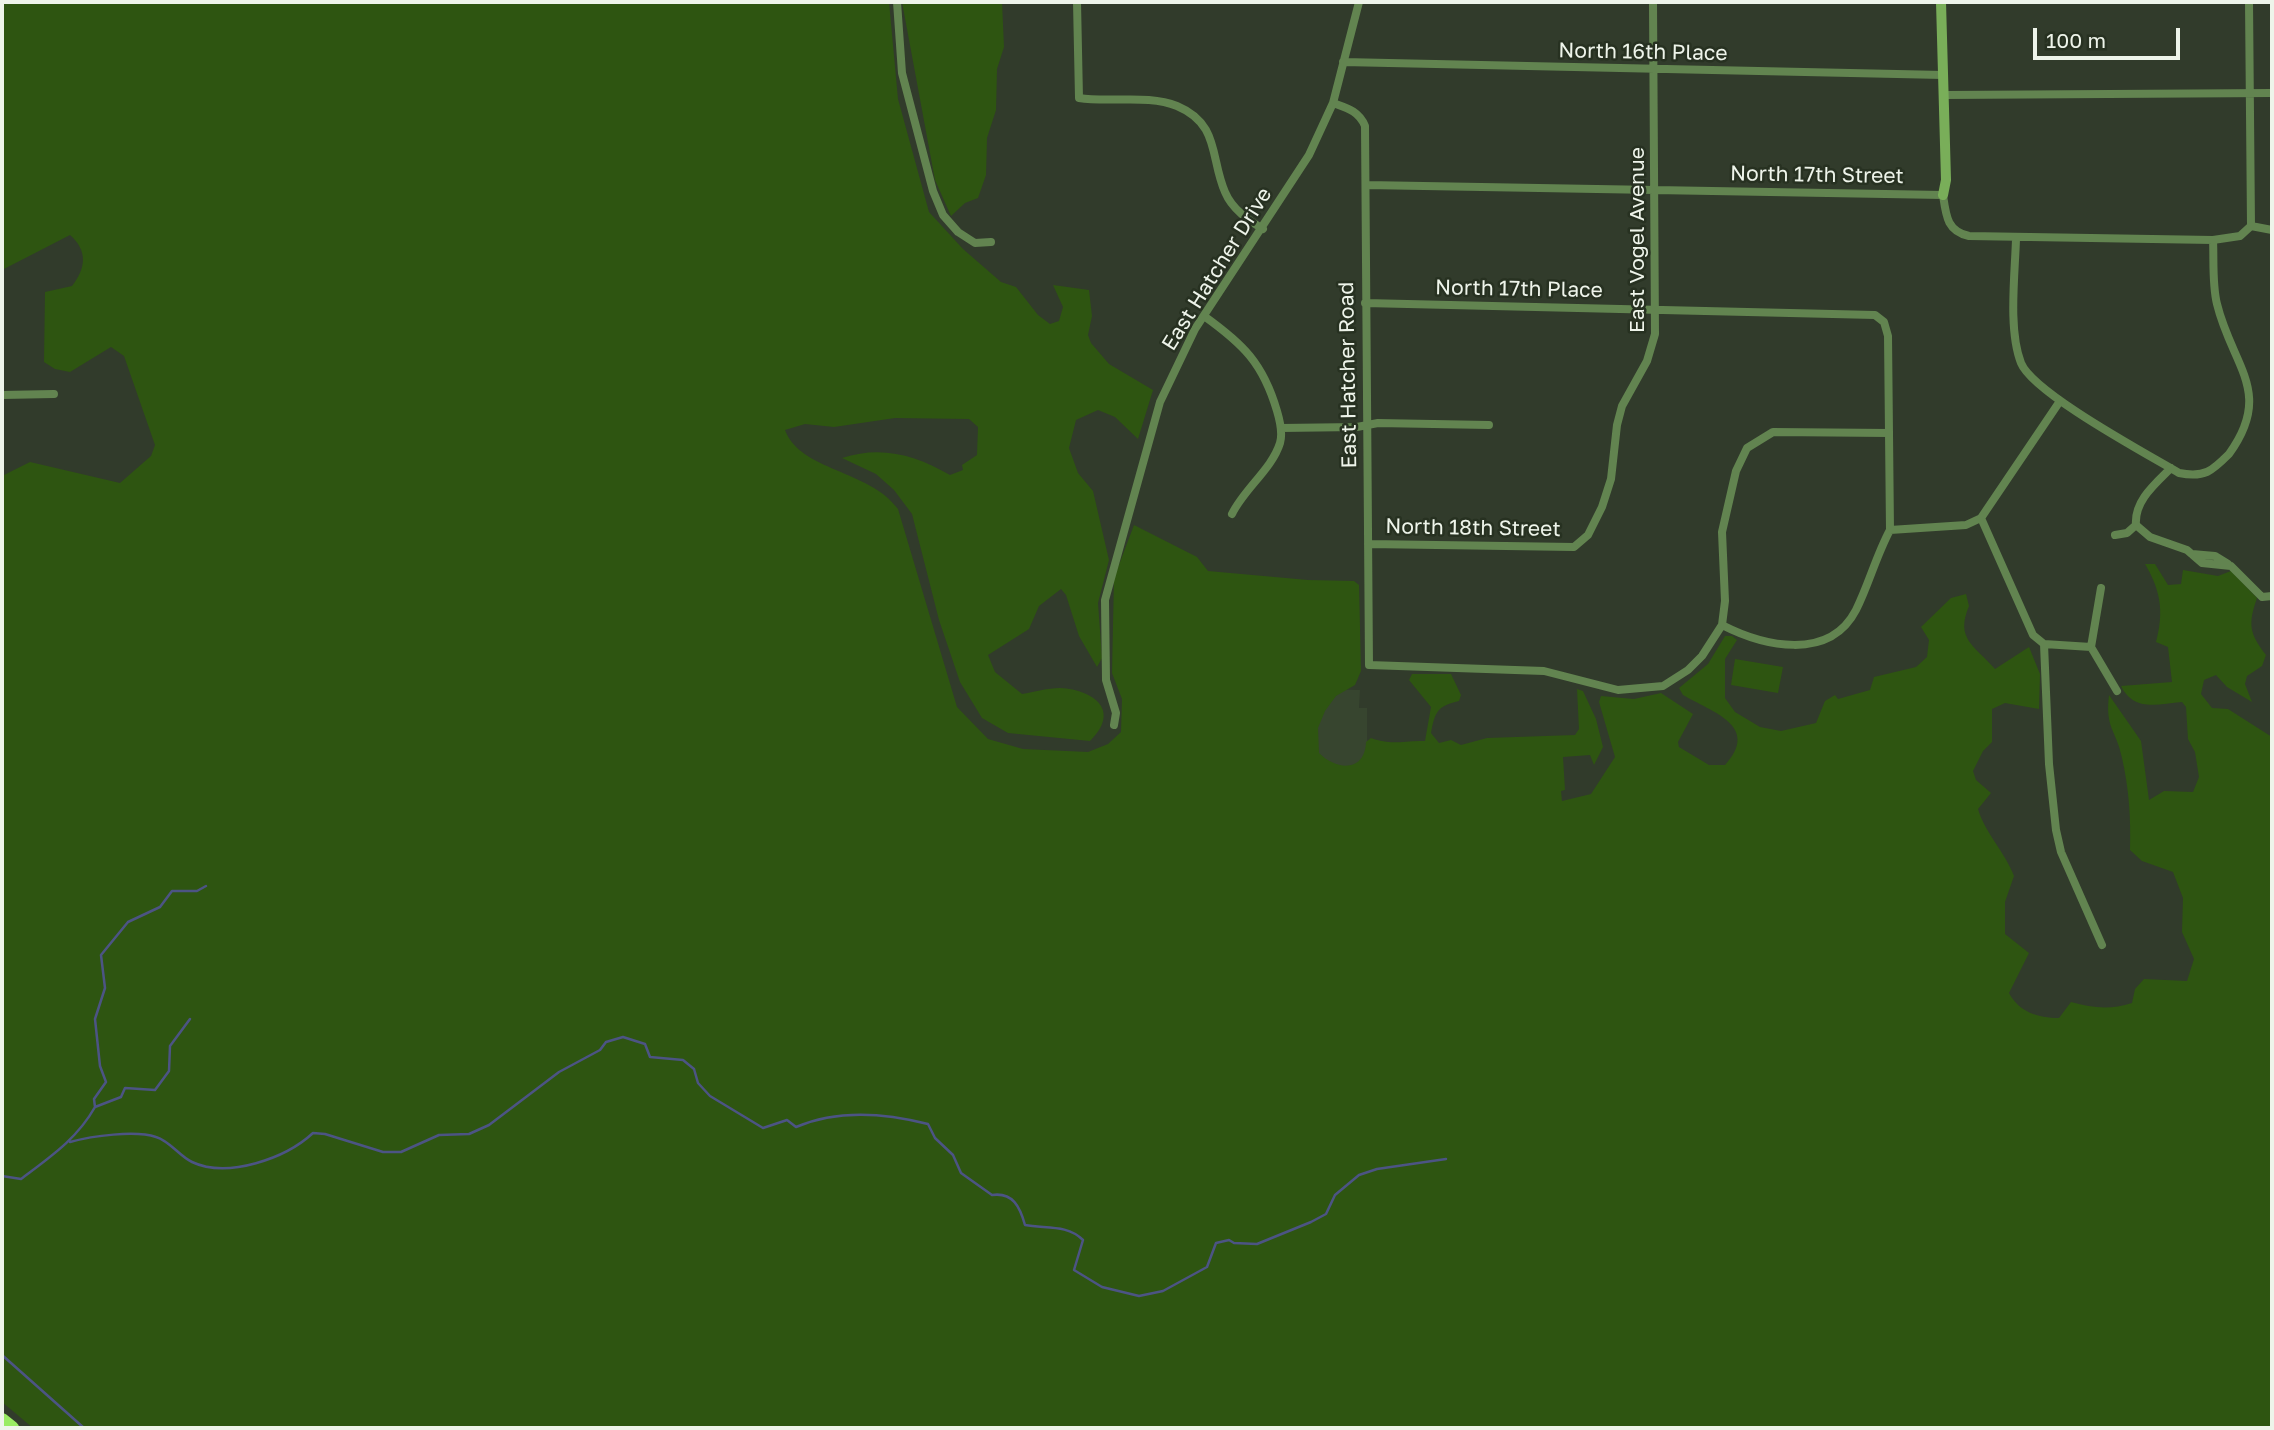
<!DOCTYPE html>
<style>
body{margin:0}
#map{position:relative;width:2274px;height:1430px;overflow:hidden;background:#313b2b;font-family:"Golos Text",sans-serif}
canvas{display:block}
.frame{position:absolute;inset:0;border:4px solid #eef4ea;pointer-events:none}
.scale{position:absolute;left:2033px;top:28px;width:147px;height:32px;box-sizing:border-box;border:4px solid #eef4ea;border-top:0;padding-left:9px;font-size:21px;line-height:24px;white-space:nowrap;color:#eef4ea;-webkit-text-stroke:5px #273121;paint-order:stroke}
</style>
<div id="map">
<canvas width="2274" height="1430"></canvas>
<div class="frame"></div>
<div class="scale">100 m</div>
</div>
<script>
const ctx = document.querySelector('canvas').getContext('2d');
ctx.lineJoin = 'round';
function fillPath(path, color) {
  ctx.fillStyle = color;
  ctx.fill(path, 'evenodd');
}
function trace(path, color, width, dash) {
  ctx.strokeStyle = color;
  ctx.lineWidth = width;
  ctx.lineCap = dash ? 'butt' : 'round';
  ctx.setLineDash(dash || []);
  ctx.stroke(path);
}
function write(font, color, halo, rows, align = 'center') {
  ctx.font = font + ' "Golos Text",sans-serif';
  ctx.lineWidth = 5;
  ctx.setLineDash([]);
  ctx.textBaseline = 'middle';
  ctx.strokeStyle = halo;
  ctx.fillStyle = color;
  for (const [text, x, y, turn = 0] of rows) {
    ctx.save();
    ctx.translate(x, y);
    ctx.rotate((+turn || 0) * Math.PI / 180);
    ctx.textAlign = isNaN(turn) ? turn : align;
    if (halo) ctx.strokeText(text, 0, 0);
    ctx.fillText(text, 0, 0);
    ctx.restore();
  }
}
fillPath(new Path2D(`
 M1313,689l47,1 -1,18h8v69l-54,-1z`), '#37452f');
fillPath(new Path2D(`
 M2,2h887l9,97 31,113 34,37 38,33 15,5 22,28 12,9 9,-3 4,-14 -10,-22 36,5 3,26 -4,19 3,8 18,21 44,26 -15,49 -23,-22 -17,-7 -22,10 -7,28 9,25 15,18 16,69 -11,43 4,55 -5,9 -18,-31 -13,-41 -5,-6 -22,17 -10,23 -41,26 7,17 27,22c12,-2 26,-6 38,-6 35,2 61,23 30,53l-82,-8 -26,-15 -22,-36 -21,-62 -27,-106 -18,-24 -18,-16 -34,-16c39,-13 74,-3 108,17l13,-5 -1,-5 15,-10 1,-28 -9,-8 -74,-1 -61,9 -29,-3 -20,6c15,41 85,40 113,79l59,198 31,32 35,10 65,3 20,-8 13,-12 1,-33 -10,-26 2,-95 20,-53 63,32 11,14 100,9 46,1 5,4 2,86 -6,14 -19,11 -11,15 -7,17 1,25c18,18 46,19 47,-11l5,-4c22,8 32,2 54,3l6,-34 -22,-27 3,-6h39l10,21 -2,6c-22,5 -24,11 -28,32l8,10 12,-3 10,5 26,-7 88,-3 4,-6 -2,-40 6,2 13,28 7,28 -9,18 -4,-10 -27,2 2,33 -4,1 1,10 29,-7 24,-37 -16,-55 2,-6 33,3 27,-6 32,21 -15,28 1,5 30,18h16c36,-39 -13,-53 -42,-70l-4,-7 29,-24 17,-28h7l5,4 -12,19v39l10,14 25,15 21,4 35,-8 9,-22 10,-6 3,4 32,-9 4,-13 42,-10 11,-10 2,-17 -8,-13 30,-29 15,-4 3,12c-14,33 5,39 26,63l34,-22 11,27 -1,35 -34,-6 -13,6v33l-9,9 -10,20 3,9 15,13 -13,16c7,24 27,43 36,67l-9,26v32l24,19 -20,40c10,19 29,25 50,25l12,-16c22,6 39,8 61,1l3,-14 9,-10 43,2 7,-22 -12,-27 1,-34 -10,-26 -31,-11 -12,-11c1,-32 -1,-61 -8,-92 -6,-29 -17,-29 -13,-63l32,46 8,59 15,-9 29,1 6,-15 -4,-25 -7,-13 -2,-32 -4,-5c-25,2 -48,10 -61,-16l51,-4 -4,-35 -12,-5c8,-30 5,-51 -11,-78h10l13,21 13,-1 2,-14 35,6 13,-5 26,27c-9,26 -8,35 9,57l-4,11 -15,10 -2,8 7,18 -25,-15 -11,-12 -12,5 -3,14 11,14 16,1 44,28v691h-2239l-31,-26v-926l28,-14 90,21 31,-27 4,-11 -31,-89 -13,-9 -41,25 -15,-3 -11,-7 1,-70 27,-6c14,-18 16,-35 -2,-51l-68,35z
 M902,2h100l2,45 -7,22 -1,41 -9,28 -1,37 -8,23 -13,5 -14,13 -16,-36z
 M1735,659l48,8 -5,26 -47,-8z`), '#2e5511');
trace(new Path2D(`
 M95,1107l-1,-8 12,-17 -6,-16 -5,-47 10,-31 -4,-33 27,-33 32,-15 12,-16h25l9,-5
 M70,1142c22,-6 65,-12 86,-5 14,4 23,19 36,25 36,17 94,-4 121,-29l12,1 58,18h18l38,-17 30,-1 20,-9 70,-53 41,-22 6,-8 17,-5 22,7 5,13 33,3 11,9 4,14 12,13 53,32 24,-8 9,7c42,-18 89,-14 132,-3l7,14 18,17 8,18 31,22c21,-3 28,12 33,30 20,4 42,-1 58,15l-9,30 28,17 37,9 24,-5 44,-24 9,-24 13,-3 5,3 23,1 54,-22 15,-8 9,-19 24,-20 18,-6 69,-10
 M2,1176l19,3c29,-22 56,-40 74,-72l26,-10 4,-9 30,2 14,-19 1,-25 20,-27
 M2,1355l82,73`), '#4c5484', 2.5);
trace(new Path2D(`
 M897,2l5,71 31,118 10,24 15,17 17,11 16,-1
 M1077,2l2,96c31,5 69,-4 98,8 43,18 33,52 48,86 7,17 23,28 38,37
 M1343,62l600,13
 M1944,95l328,-2
 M1333,103c14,5 26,8 32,23l4,539 175,6 74,19 45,-4 25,-16 14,-14 20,-31 3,-24 -3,-69 14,-61 11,-23 26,-16 116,1
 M1366,185l577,10c3,21 4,36 26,41l244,4 27,-4 11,-10 -2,-224
 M2251,226l21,4
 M2016,239c-1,35 -8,91 5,124 12,30 126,91 158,110 26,5 33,-2 50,-19 45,-62 3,-88 -12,-150 -5,-20 -3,-44 -4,-64
 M1365,303l510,12 9,7 4,14 2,194
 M1204,316c39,28 59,47 73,95 3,10 6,22 3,32 -8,26 -36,46 -48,71
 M2,395l52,-1
 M1281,428l76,-1 21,-4 111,2
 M2171,468c-16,16 -37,33 -35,57l14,12 37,13 15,13 29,3 31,31 10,-1
 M1981,518l52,117 11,9 5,120 7,66 5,22 41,93
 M1890,530l76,-5 15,-7 79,-117
 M2115,535l12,-2 9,-8
 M1368,544l206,3 14,-12 14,-28 9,-28 6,-54 5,-19 25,-45 8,-27 -2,-332
 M2192,554l23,2 13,8
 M2101,588l-10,59 26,44
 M1722,625c41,21 107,37 134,-15 13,-26 20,-54 34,-80
 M2044,644l47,3
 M1114,725l2,-12 -10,-33 -1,-80 55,-198 35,-73 114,-174 24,-52 26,-101`), '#628450', 8);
trace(new Path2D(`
 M1941,2l5,178 -3,15`), '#79ae59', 10);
trace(new Path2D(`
 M2,1420l10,8`), '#99ec63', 14);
write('21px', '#eef4ea', '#273121', [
 ["North 16th Place",1643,52,1],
 ["North 17th Street",1817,175,1],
 ["East Vogel Avenue",1637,240,-90],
 ["East Hatcher Drive",1217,269,-58],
 ["North 17th Place",1519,289,1],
 ["East Hatcher Road",1348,375,-91],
 ["North 18th Street",1473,528,1]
]);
</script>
